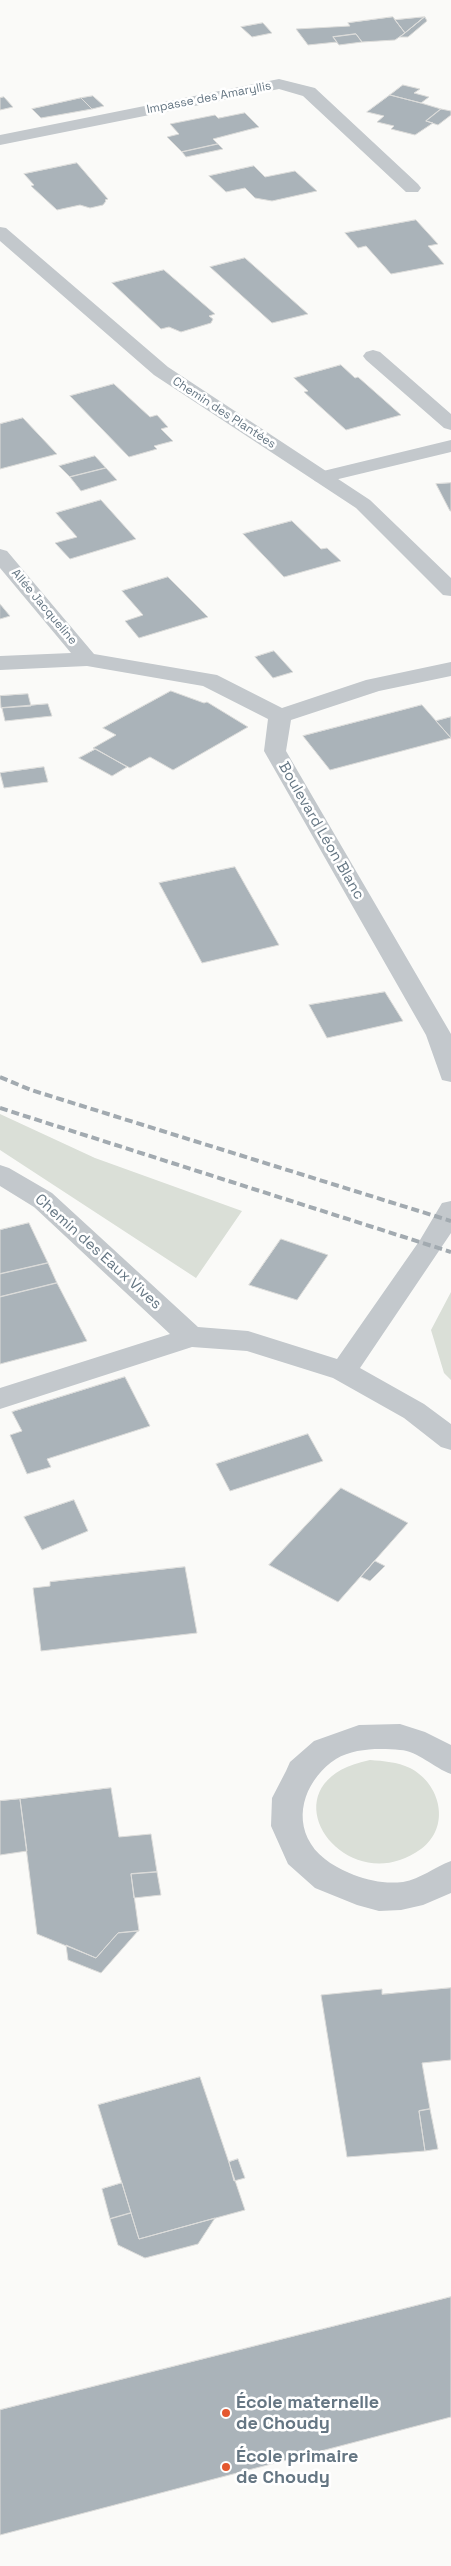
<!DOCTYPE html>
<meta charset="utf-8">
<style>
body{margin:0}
canvas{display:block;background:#fafaf8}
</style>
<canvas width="451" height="2566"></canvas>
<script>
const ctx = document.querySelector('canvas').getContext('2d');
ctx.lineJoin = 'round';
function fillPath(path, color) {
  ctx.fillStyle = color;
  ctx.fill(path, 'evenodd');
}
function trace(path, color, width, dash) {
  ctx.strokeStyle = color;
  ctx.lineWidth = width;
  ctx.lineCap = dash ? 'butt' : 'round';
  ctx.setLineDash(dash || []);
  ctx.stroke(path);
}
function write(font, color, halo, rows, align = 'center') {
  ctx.font = font + ' "Space Grotesk",sans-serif';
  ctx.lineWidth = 5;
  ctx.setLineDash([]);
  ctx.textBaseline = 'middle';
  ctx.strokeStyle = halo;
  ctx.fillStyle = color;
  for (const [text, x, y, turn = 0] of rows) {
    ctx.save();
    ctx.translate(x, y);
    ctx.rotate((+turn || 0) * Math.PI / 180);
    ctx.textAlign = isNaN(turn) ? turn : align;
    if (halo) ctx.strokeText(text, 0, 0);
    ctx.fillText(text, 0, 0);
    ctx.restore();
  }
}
fillPath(new Path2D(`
 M0,1114l95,44 147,53 -46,67 -196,-128z
 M451,1292v88l-7,-7 -13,-43z
 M370,1760c14,1 27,2 40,8 31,16 41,59 11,81 -77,56 -163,-67 -51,-89z`), '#dadfd7');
const building = new Path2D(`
 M393,17l12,16 -10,7 -33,2 -6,-8 -23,3 4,5 -29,3 -12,-16 54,-3 -2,-3z
 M424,17l-19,16 -10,-13z
 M425,17l2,4 -19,16h-8z
 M263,23l9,10 -20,4 -11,-10z
 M356,34l6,8 -23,3 -6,-8z
 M403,85l17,4 -6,4 15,4 -8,6 -31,-8z
 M390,95l31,8 20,6 -15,12 7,2 -18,12 -24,-6 3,-3 -17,-4 7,-6 -17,-4z
 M93,96l11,10 -12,3 -11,-11z
 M4,97l9,10 -13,3v-12z
 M81,98l11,11 -51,9 -9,-9z
 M441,109l10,2v4l-13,10 -12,-4z
 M245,113l14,14 -46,12 5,5 -36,8 -15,-15 12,-3 -9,-10 45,-9 3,3z
 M218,144l5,5 -37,8 -4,-5z
 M77,163l31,36 -3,1 1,1 -3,4 -13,3 -10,-3 -23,5 -26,-24 3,-1 -10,-11z
 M254,166l11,11 30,-6 22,20 -45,10 -17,-3 -10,-10 -19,4 -17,-16z
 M416,220l22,24 -10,2 16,18 -53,10 -25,-28 -8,2 -13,-15z
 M245,258l63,56 -36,9 -62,-56z
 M164,270l51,44 -6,2 4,3 -2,4 -30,9 -12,-5 -8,2 -49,-46z
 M341,365l14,13 3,-1 43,38 -55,15 -42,-38 4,-1 -14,-13z
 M114,384l36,33 7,-2 11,12 -7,2 12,12 -19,5 3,3 -28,8 -59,-61z
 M23,418l34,36 -57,15v-45z
 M95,456l11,12 -36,9 -11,-11z
 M106,468l11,12 -36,11 -11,-14z
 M451,483v28h-1l-14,-27z
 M101,500l35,39 -66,20 -15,-16 22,-6 -21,-24z
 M292,521l29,28 6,-1 14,13 -57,16 -41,-43z
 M168,577l40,40 -69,21 -14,-17 18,-6 -21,-24z
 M0,604l10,12 -10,3z
 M274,651l19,21 -20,6 -18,-21z
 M171,691l33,12 3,-1 41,25 -75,43 -23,-13 -20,11 -37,-20 23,-13 -13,-7z
 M28,694l3,12 -30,2 -1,-12z
 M48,704l4,12 -47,5 -3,-13z
 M422,705l29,33 -121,32 -27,-34z
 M451,717v21l-15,-17z
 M96,749l31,18 -15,9 -33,-18z
 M44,767l4,15 -44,6 -4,-15z
 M235,867l44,78 -77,18 -43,-80z
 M385,992l18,29 -76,17 -18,-33z
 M29,1223l19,40 -48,11v-44z
 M281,1239l47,16 -31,45 -48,-15z
 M48,1263l9,20 -57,14v-23z
 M57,1283l30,58 -87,23v-67z
 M125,1377l25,49 -103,33 4,8 -24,7 -17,-39 12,-4 -10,-19z
 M308,1434l15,27 -93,30 -14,-27z
 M341,1488l67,35 -70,79 -69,-37z
 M74,1500l14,31 -46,19 -18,-33z
 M375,1561l10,5 -15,15 -9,-4z
 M185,1567l12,66 -156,18 -8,-63 17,-2v-4z
 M111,1788l8,49 32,-3 6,38 -26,2 8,57 -21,2 -22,25 -59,-24 -17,-135z
 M20,1799l7,52 -27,4v-54z
 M157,1872l4,23 -27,3 -3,-24z
 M138,1931l-37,42 -33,-13 -2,-15 30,13 22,-25z
 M451,1988v72l-29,3 8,46 -11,2 6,40 -78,6 -26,-162 61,-6v5z
 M200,2077l45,133 -106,29 -41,-134z
 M430,2109l8,40 -13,2 -6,-40z
 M238,2159l7,19 -11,3 -5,-19z
 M122,2183l9,30 -21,6 -8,-30z
 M131,2213l8,26 76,-21 -17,26 -53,14 -27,-13 -8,-26z
 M451,2297v120l-451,118v-125z`);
fillPath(building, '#aab3b9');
trace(building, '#dcdcda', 1);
fillPath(new Path2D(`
 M373,350l7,2 71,62v16l-7,-2 -78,-68 -3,-4 3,-4z
 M451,440v12l-129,31 -7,-2 -3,-4 3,-4z
 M400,1724l25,8 26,13v29c-17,-6 -33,-23 -51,-24 -20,-2 -46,-2 -64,9 -28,18 -44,55 -25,85 9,15 28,25 43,31 17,6 31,9 49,7 18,-3 31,-15 48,-21v32l-28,12 -22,5 -22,1 -22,-6 -42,-17 -27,-24 -17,-38 1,-28 14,-27 4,-9 24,-21 45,-16z`), '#c3c8cc');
fillPath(new Path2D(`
 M279,79l36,9 103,96 3,4 -3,4h-12l-103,-96 -24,-7 -279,56v-10z
 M0,227l6,1 162,139 202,133 81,78v18l-8,-1 -87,-87 -202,-133 -154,-134z
 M0,549l7,2 87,103 123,21 65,33 84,-28 85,-18v14l-72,15 -88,29 -5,31 165,283v48l-9,-2 -16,-45 -162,-284 4,-32 -65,-33 -116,-20 -87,4v-14l71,-3 -71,-85z
 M0,1165l9,3 43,25 146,134 50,4 89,28 83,-119 22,-37 9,-2v32l-91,135 64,36 27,20v26l-10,-3 -37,-29 -71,-40 -86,-27 -55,-4 -192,62v-21l170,-54 -136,-127 -34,-21z`), '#c3c8cc');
trace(new Path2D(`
 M0,1077l31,13 420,131
 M0,1108l451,144`), '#a2aab0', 4, [8, 4]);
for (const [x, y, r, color] of [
 [226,2413,5,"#e4572e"],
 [226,2467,5,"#e4572e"]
]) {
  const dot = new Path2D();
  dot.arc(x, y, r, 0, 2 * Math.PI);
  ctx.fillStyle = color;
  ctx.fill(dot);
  trace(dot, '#fff', 2);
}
write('12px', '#657683', '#fff', [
 ["Impasse des Amaryllis",209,98,-11],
 ["Chemin des Plantées",224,413,33],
 ["Allée Jacqueline",44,607,50]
]);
write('15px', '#657683', '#fff', [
 ["Boulevard Léon Blanc",321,831,60],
 ["Chemin des Eaux Vives",98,1252,42]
]);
write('bold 18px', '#657683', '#fff', [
 ["École maternelle",236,2403],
 ["de Choudy",236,2424],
 ["École primaire",236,2457],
 ["de Choudy",236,2478]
], 'left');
</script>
